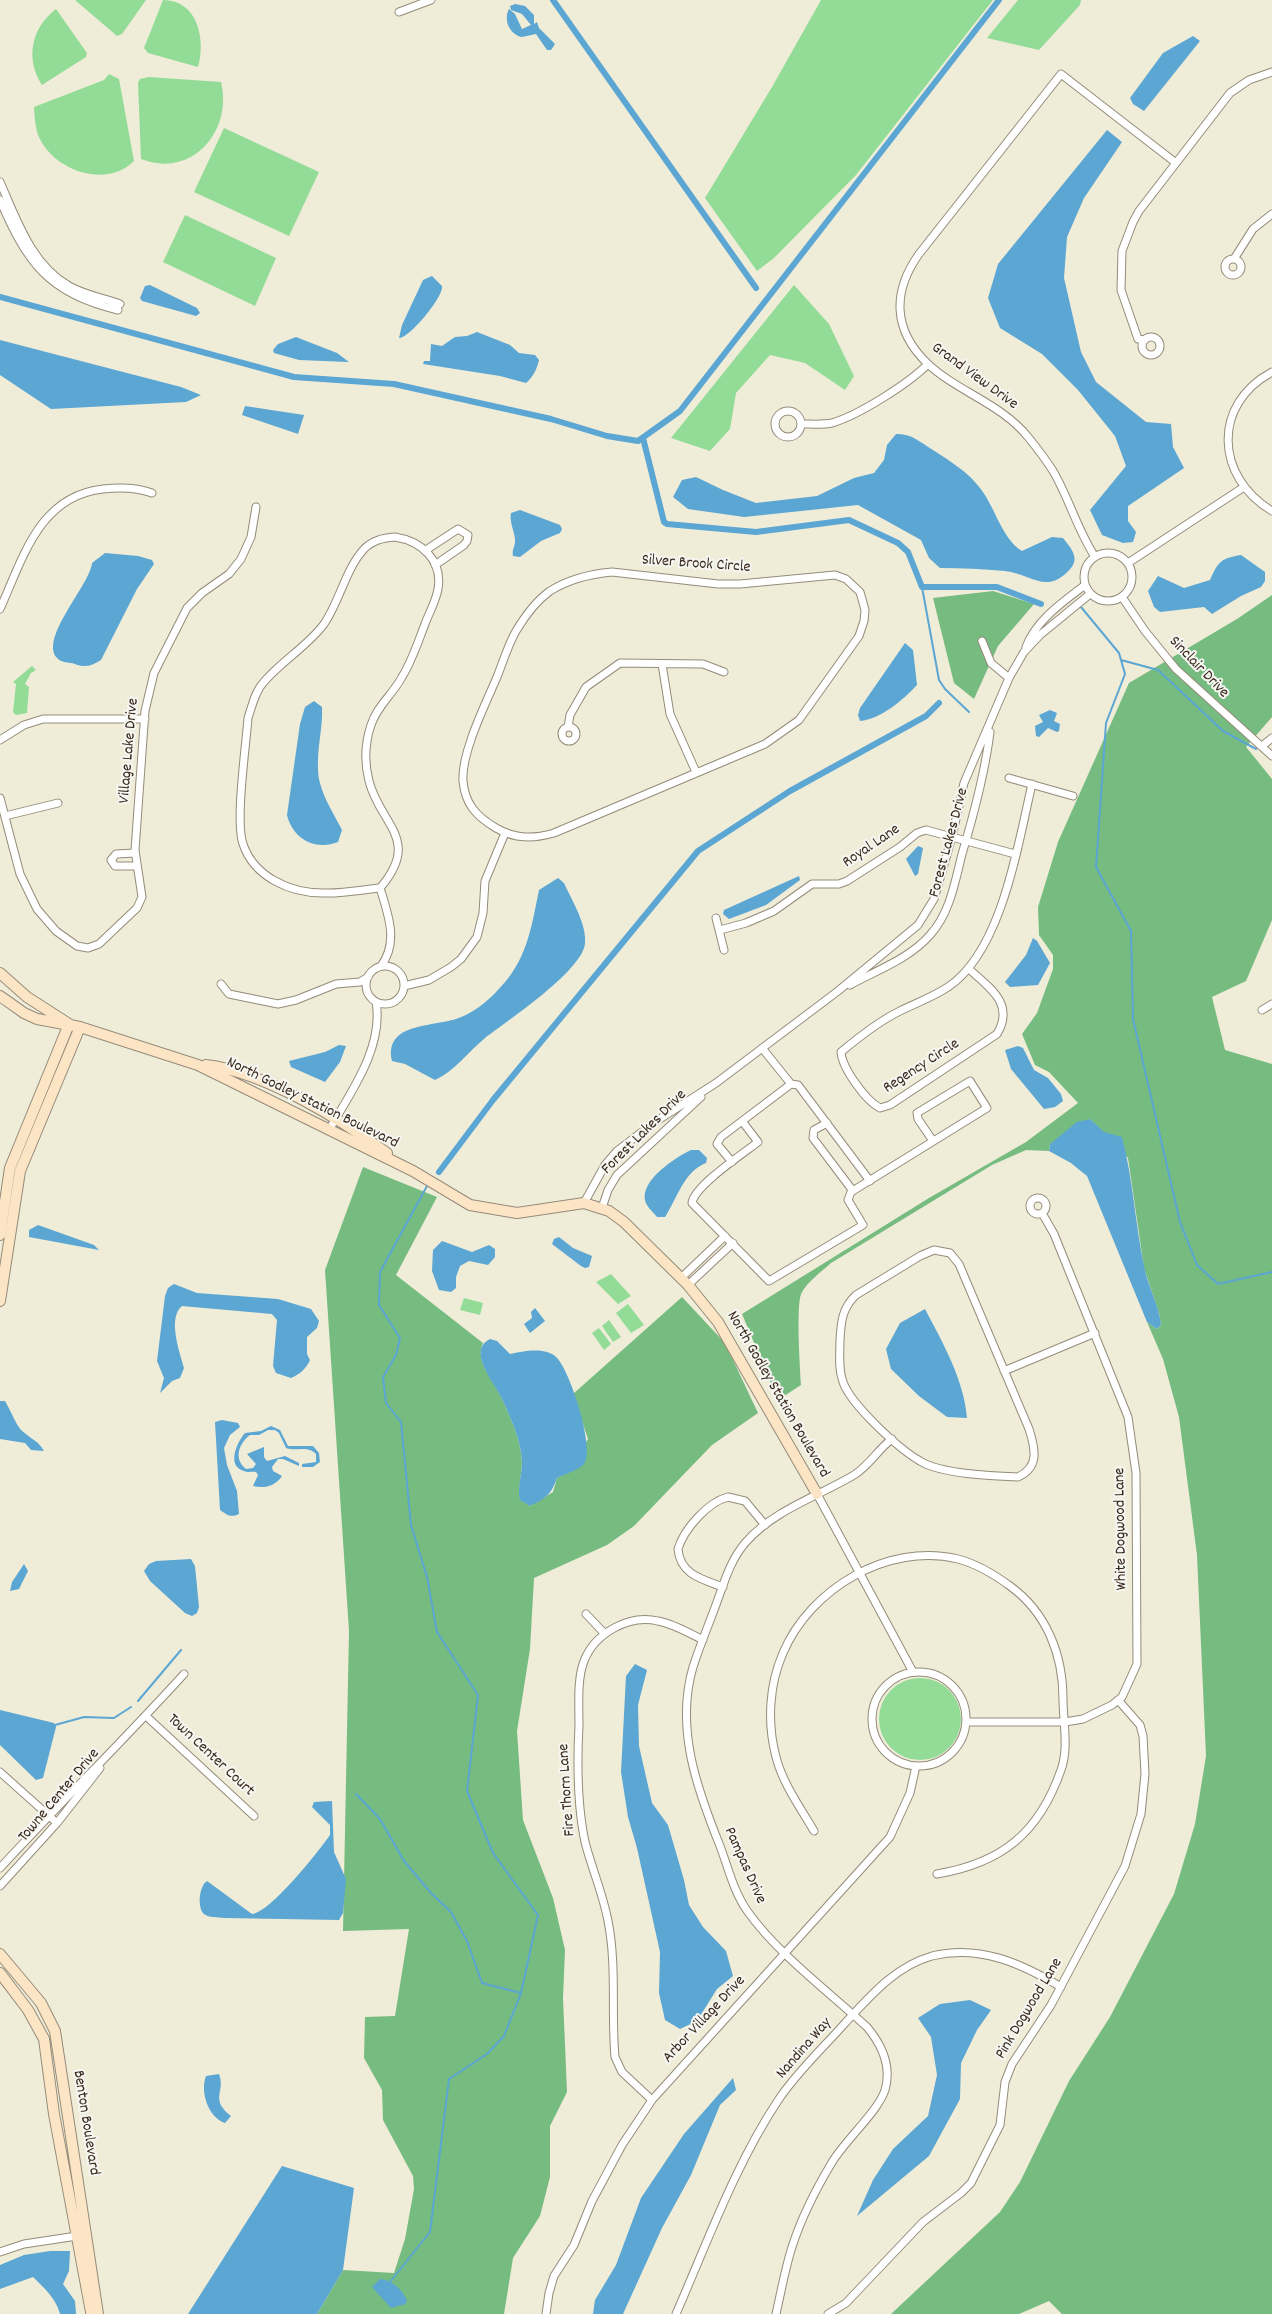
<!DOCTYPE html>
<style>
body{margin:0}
canvas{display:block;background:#efecd8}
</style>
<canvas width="1272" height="2314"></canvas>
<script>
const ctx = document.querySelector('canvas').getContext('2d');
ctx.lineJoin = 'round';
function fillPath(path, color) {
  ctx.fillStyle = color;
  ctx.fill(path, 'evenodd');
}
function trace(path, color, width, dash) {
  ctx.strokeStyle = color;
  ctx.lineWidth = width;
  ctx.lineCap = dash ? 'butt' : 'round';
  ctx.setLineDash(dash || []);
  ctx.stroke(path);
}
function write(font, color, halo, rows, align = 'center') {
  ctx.font = font + ' Dekko,sans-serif';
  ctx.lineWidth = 4;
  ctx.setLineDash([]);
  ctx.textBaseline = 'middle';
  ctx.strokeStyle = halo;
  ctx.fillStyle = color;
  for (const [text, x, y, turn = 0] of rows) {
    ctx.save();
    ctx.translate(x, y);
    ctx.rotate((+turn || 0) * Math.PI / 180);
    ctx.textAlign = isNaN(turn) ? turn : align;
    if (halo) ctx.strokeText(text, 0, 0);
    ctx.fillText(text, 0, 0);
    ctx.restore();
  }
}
fillPath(new Path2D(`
 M146,0l-24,34 -5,2 -42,-36z
 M163,0c35,0 43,40 35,67l-50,-14 -4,-5z
 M821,0h172l-137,175 -82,83 -17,13 -52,-73 67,-111z
 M1018,0h63l-1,5 -41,45 -52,-12z
 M56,9l31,44 -1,4 -44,28c-17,-26 -11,-57 14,-76z
 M109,74l10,5 15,82c-27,27 -76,11 -93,-20 -6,-10 -6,-22 -7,-34l70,-27z
 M149,77l72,5c12,49 -29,97 -80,77l-3,-76 2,-4z
 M224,128l95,44 -30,64 -95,-44z
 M185,215l91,43 -21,48 -92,-44z
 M794,285l35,39 25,52 -9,14 -40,-27 -35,-8 -34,38 -6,36 -20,22 -39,-13z
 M32,666l4,4 -5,3 -6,11 4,3 -2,26 -11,2 -3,-3 3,-28 -3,-2z
 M611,1274l20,22 -13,8 -22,-22z
 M464,1298l19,5 -3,12 -20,-5z
 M628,1304l16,21 -13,8 -15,-20z
 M609,1320l12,17 -8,5 -11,-16z
 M599,1328l12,16 -7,6 -12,-17z
 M879 1719a41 41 0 1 1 82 0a41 41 0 1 1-82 0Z`), '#93dc98');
fillPath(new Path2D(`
 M993,591l41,13 -36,42 -24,53 -20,-16 -21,-85z
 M1272,595v122l-26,30 26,32v141l-26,61 -34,16 13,53 47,14v1250h-210l-13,-13 -30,13h-128l109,-102 20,-30 49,-101 41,-64 64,-123 21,-70 11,-68 -9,-201 -18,-138 -16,-58 -16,-37 10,7 4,-4 -2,-12 -15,-45 -16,-110 -38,-39 -40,25 -1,7 -23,-1 -34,15 -161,98c-10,9 -24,19 -30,31 -5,14 -1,74 0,91l-23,15 -36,-86 187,-116 97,-56 52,-39 -29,-31 -14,-7 -13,-31 15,-21 16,-44v-14l-14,-20 -1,-28 20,-65 71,-159 108,-64z
 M363,1167l74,30 -41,78 87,68c-9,19 12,39 19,56 9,20 19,41 20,63 0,14 -5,24 -1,38l9,6 23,-14 4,-14 10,-5 21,-34 -15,-45 109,-97 43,46 33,70 -46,32 -78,81 -27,19 -73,33 -4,71 -13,82 6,89 30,78 12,52 -2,48 4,94 -17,34v51l-10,39 -27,42 -9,56h-187l26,-44 51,3 11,-34 9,-50 -1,-13 -30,-56 -1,-30 -18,-32 1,-41 30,-1 14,-87 -66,2 6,-300 -24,-361z`), '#76bc80');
fillPath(new Path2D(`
 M515,4l10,2 9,9v9l3,-2 2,6 16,16 -4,6h-4l-11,-16 -14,3c-12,-2 -19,-17 -13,-28l6,5 7,15 9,-4 -9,-11 -11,-4 -1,-4z
 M1193,36l7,5 -56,70 -11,-7 -3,-6 33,-45z
 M1107,130l15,12 -38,56 -17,39 -3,41 17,74 15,30 50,40 25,2 2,23 11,21 -56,38v15l8,11 -3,10 -10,1 -21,-8 -12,-25 36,-44 -11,-30 -37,-46 -36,-36 -42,-26 -12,-30 10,-34z
 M432,276l10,10c2,10 -32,52 -43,52l3,-13 21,-45z
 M150,285l47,23 3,5 -4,3 -54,-15 -2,-3 5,-12z
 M477,332l33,13 9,8 16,2 4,5c-2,9 -6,17 -13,23l-26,-7 -77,-12 1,-3h6l1,-17 11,2 13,-9 12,-1z
 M296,337l41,16 12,9 -50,-2 -25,-7 -1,-3 5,-6z
 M0,340l181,47 20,8 -15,7 -135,7 -51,-34z
 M245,406l59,9 -6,19 -56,-19z
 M896,434c15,-1 24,8 37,16 17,11 35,22 47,38 15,19 22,51 42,63l30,-14 11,1c7,9 17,19 8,30 -24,28 -39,6 -66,3 -22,-2 -43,-3 -65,-3l-11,-10 -8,-18 -63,-35 -114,12 -56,-8 -15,-12 9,-17 14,-3 27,13 33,13 61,-7 37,-18 20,-5 10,-13 3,-15z
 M520,510l40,15 2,4 -2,4 -19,8 -21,16 -7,-1c-1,-6 1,-8 2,-13 1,-10 -6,-19 -4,-30z
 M105,553l33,3 14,4 2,4 -17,25 -36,71c-9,6 -17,8 -26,4 -6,-2 -14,-1 -18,-6 -18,-20 33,-73 35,-95z
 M1241,555l24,17v9l-4,6 -20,9 -29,18 -8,-7 -44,5 -6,-5 -6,-16 10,-15 26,12 26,-8c8,-18 11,-22 31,-25z
 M905,643l8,7 4,35c-14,15 -36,34 -57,36l-2,-6 2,-7z
 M314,701l8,6c1,21 -5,40 -4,62 0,21 15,43 24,61l-4,12c-23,9 -45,-3 -51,-27l13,-91 5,-17z
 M1050,710l7,3 -3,8 6,3 -1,7 -2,1 -9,-4 -9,9 -3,-1 -1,-10 8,-4 -4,-7z
 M918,846l5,2 -5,26 -3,2 -9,-17z
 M799,876l1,4 -34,25 -37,14 -6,-5 1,-4z
 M558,878l6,5c8,18 23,41 21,61 -4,28 -78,77 -100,94 -17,14 -29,32 -50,42l-30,-16 -13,-3c-8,-38 39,-34 64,-42 14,-4 31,-17 41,-28 30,-30 34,-62 42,-101z
 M1033,938l4,3 13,22 -12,22 -28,2 -5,-5 21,-27z
 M339,1045l7,1 -6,16 -15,20 -34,-15 -2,-6 36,-9z
 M1018,1046l5,2 11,22 14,8 13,16 2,7 -8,6 -11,2 -33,-40 -6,-19z
 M1090,1119l14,13 18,5c11,42 13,86 22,129 4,21 15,39 17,59l-4,4 -10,-7 -60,-146 -16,-13 -22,-12 1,-7 27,-22z
 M691,1150h8l8,8 -1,5c-22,8 -29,36 -41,54h-8c-3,-4 -8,-8 -10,-12 -12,-22 29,-48 44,-55z
 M38,1225l56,20 5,5 -70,-13v-7z
 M559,1237l14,11 19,8 -3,11 -4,1 -4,-2 -29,-22 2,-5z
 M442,1241l30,11 17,-7 6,4v8l-7,8 -19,-4 -9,5 -4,11v11l-5,4 -12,-2 -7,-19 1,-21z
 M174,1284l23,9 81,6 33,10 8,12 -2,7 -10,9v17l3,6c-4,9 -10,14 -19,18l-15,-5 -3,-7 4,-46 -5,-6 -90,-8c-15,12 -2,47 2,62l-4,10 -8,3 -12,12 4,-15 -7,-17 8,-65 3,-8z
 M535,1308l10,13 -15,12 -6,-9 8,-6 -1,-6z
 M925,1309c18,34 39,71 42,109l-20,-1 -28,-21 -28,-27 -5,-20 14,-26z
 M490,1339l7,2 13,13c13,-3 34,-7 45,2 14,10 41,94 29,108 -5,6 -19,10 -27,14 -6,17 -11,20 -27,28l-10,-6c-3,-14 2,-24 2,-38 -1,-22 -11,-43 -20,-63 -7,-16 -36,-48 -12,-60z
 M0,1401h5c5,8 8,17 13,25 7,11 20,13 26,25l-13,-1 -6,-7 -25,-4z
 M222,1420l16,3 2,4 -10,8 -6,13 3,17 10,26 2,23c-8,4 -12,1 -19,-4l-5,-88z
 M271,1426l9,4 8,16h25l6,7 1,9 -7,5h-11v-3l14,-2v-8c-9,-9 -19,-2 -30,-6l-7,-15 -4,-3h-7l-9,5h-9c-11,8 -17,24 -4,34l7,-1 3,-4 -9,-10 17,-7v10l3,4 18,-5 14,7v3l-16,-7h-5l-6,8 1,4 9,5c-7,10 -17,13 -29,10l5,-11 -2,-3c-4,-1 -8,1 -12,-1 -18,-5 -7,-29 1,-38l16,-2z
 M191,1559l4,7 4,41 -2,6 -5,3 -7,-3 -35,-32 -6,-10 5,-7 7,-3z
 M24,1564l4,7 -9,18 -9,2 2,-9z
 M635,1664l12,6 -9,35 1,41 13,57 16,22 16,55 5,25 14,22 23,24 7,25 -16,13 -20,32 -17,8 -15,-9 -6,-27 1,-41 -23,-104 -9,-31 -7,-45 5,-96z
 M0,1710l54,13 2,4 -13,51 -7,2 -36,-35z
 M332,1801l2,51 12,27 -3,34 -4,7 -115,-2c-6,-1 -15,0 -20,-4 -7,-6 -5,-28 3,-33l45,33c19,-2 66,-62 78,-79v-10l-18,-18 2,-5z
 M970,2000l21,10 -14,20 -16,33 -1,36 -31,57 -72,60 16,-36 20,-31 35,-33 9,-41 -6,-38 -13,-19 22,-14z
 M219,2074c7,18 -10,25 12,42l-6,7c-17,-6 -25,-31 -19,-47z
 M733,2078l3,12 -16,15 -29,70 -29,53 -39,86h-30l2,-14 21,-35 25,-67 43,-64z
 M282,2166l72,22 -11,82 -26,44h-129z
 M50,2251h20l-1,20 -6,13 12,17 1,13h-16c-4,-16 -16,-26 -27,-37l-33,12v-24l24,-10z
 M380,2279c12,1 23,11 27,22l-2,3 -14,4 -19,-21z`), '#5ba6d3');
trace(new Path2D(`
 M922,587l17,93 6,9 24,23
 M1081,607l38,46 6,21 -19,49 -10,144 35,64 2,88 47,203 17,43 21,19 54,-12
 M1121,660l37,10 65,61 33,18
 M138,1701l43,-51
 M55,1725l29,-8 30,1 17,-11
 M356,1794l24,25 24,42 27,32 20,19 16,29 15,42 39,10 17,-78 -45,-62 -26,-62 11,-96 -41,-63 -10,-55 -16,-52 -10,-103 -15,-19 -3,-26 13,-22 4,-17 -21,-33 1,-33 47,-86
 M390,2282l40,-50 19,-153 38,-25 17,-18 17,-43`), '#5ba6d3', 2);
trace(new Path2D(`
 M553,0l203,288
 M0,297l294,80 100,7 157,35 56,17 31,5 42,-30 319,-411
 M643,438l21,84 3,2 89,8 93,-12 49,23 10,9 14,35h75l44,17
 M439,1172l54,-72 205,-249 92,-60 136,-75 13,-13`), '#5ba6d3', 6);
const street = new Path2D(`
 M399,12l32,-12
 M0,182c17,38 31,82 69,104 16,9 34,12 51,18
 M0,200c27,63 49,94 118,110
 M1225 267a8 8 0 1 1 16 0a8 8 0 1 1-16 0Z
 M1234,259l19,-30 19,-15
 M1142 346a9 9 0 1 1 18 0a9 9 0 1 1-18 0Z
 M1145,340l-7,-1 -17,-49 1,-39 11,-29 6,-11 91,-118 19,-13 23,-8
 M1272,372c-60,32 -57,105 0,139
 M775 424a13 13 0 1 1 26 0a13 13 0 1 1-26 0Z
 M801,424c10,0 22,1 31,-1 27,-8 76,-39 96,-59
 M395,537c26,4 48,23 43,52 -2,12 -9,24 -13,35 -7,18 -13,37 -23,53 -9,17 -25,29 -31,48 -6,18 -7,37 -2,56 11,44 53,58 11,107 -19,2 -39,6 -57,5 -33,0 -69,-16 -80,-49 -8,-23 3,-98 5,-126 4,-12 7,-26 15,-35 18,-22 44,-36 61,-59 16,-23 21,-54 40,-75 9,-9 19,-11 31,-12z
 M426,550l32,-21 10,6 -1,6 -3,4 -29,20
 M1084 577a24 24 0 1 1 48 0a24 24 0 1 1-48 0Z
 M1095,557c-18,-28 -26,-59 -42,-86 -7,-11 -16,-23 -25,-34 -26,-33 -72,-46 -101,-74 -34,-33 -35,-71 -8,-109l142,-180 115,89
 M1128,563l116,-76
 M612,572l106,12h22l95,-9 11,4 14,13 5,18 -1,11 -5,15 -60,84 -34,24 -211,89c-21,6 -39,6 -58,-5 -20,-12 -31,-24 -33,-47 -2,-28 23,-78 34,-104 6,-15 11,-32 19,-46 9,-15 20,-30 34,-40 19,-12 40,-17 62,-19z
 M1122,597l23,34 31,38 96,87
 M0,609c23,-51 39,-113 103,-120 17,-2 33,-2 49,4
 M982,641l9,22 18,15
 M1026,647c10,-27 37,-45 59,-62
 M662,664l8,50 26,58
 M562 734a7 7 0 1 1 14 0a7 7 0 1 1-14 0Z
 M568,727l2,-12 16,-28 34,-24 83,1 21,8
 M0,740l24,-15 19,-6h102
 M1262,746l10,-8
 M1009,778l64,18
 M0,798l20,76 17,35 19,22 21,15 11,2 11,-4 38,-36 5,-11 -7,-47 10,-139 9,-38 33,-65 15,-15 27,-19 12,-15 10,-22 5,-30
 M5,816l53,-13
 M135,853l-19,1 -5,6 4,6h21
 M380,888c8,26 19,54 1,78
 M716,918l8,32
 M720,930l26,-7 28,-12 38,-27h27l8,-3 53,-34 17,-14 9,-3 89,24
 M366 985a19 19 0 1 1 38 0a19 19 0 1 1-38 0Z
 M969,969c21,19 46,35 28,65l-107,71 -10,3c-14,-7 -38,-40 -39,-56 18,-15 38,-31 59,-41 16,-8 33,-14 48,-24 54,-36 70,-143 84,-203
 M221,984l8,10 49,10 18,-4 40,-16 24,-2 8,-5
 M850,985c27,-15 59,-26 80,-50 20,-22 25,-53 32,-81 12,-40 23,-81 28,-122
 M404,986l25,-6 22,-13 10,-8 16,-22 6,-24 2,-32 20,-48
 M1262,1010l10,-6
 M762,1048l29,36
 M742,1121l16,21c-14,11 -64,44 -66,61l77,78 94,-56 -15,-25 3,-8 136,-84 -17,-27 -53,32 1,6 15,22
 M827,1123l-13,7 -1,8 40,53
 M329,1130c22,-38 55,-83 47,-128
 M732,1162l-15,-18 4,-7 70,-53 7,1 72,96
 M1030 1206a8 8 0 1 1 16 0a8 8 0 1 1-16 0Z
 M584,1203l21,-38 12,-14 38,-29 61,-39 122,-92 80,-66 16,-26 18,-62 12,-54 45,-105 15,-26 16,-17 50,-41
 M602,1208l6,-18 9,-15 84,-78
 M934,1250l16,3 9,11 70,165c6,19 11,38 -11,48 -26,-1 -77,-3 -98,-16 -21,-12 -69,-56 -77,-79 -5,-13 -3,-28 -3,-42 1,-18 2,-32 16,-45l64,-39z
 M681,1278l44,-42
 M688,1285l45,-42
 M1004,1371l91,-38
 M817,1494l96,178
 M723,1587c-22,-8 -43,-13 -45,-38 6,-20 30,-47 50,-52l17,4 20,24
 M586,1614l19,20
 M872 1719a47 47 0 1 1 94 0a47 47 0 1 1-94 0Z
 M146,1716l108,100
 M966,1722h99l18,-3 29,-14 10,-8 15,-33 -1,-191 -8,-56 -74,-183 -12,-21
 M0,1772l57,51
 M814,1831c-14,-24 -31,-47 -38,-74 -9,-34 -7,-72 7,-104 27,-64 105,-111 175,-94 19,5 37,16 52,27 37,27 53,69 53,113 0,23 6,49 -2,71 -22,63 -59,93 -124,104
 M0,1868c61,-66 124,-128 184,-194
 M0,1886l57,-63 43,-55
 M652,2100l-30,-28 -7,-15c-4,-45 2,-91 -7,-136 -5,-27 -16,-52 -23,-79 -8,-38 -8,-79 -6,-117 0,-20 -2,-46 5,-64 11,-28 45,-47 74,-40 16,3 31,12 45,19
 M0,2252l24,-8 53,-8
 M546,2314l3,-21 5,-17 20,-31 18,-44 30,-56 30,-45 238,-263 20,-44 6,-27
 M676,2314c31,-71 60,-151 103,-215 19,-28 45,-52 67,-77 25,-27 50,-56 86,-66 48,-12 90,8 129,31
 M776,2314c5,-22 9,-45 16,-67 9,-28 24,-58 39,-83 13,-23 47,-52 54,-74 7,-24 -3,-45 -18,-63 -38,-35 -90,-74 -119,-115 -14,-19 -20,-45 -28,-66 -23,-57 -45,-118 -27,-179 6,-19 14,-38 21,-57 9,-23 15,-49 32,-68 28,-32 73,-46 108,-67 16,-10 24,-26 38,-36
 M828,2314l18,-11 77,-81 38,-29 10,-10 29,-58 5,-43 7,-18 39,-59 74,-139 16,-52 4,-40 -2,-38 -3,-11 -22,-25`);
const secondary = new Path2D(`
 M0,973l27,24 42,27
 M0,996l24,17 13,6 43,8 118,38 215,106 57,34 47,8 67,-10 25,8 15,11 64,63 30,37 99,172
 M206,1065c59,7 134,54 181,88
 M0,1235l10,-67 59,-144
 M0,1301l20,-130 60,-144
 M0,1954l41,49 14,28 43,283
 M0,1973l28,37 16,29 10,75 37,198`);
trace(street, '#958b7b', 9);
trace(secondary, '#958b7b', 12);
trace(street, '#fff', 7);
trace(secondary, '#fce5c4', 10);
write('16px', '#3b2a1e', '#f6f6f2', [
 ["Grand View Drive",974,377,36],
 ["Silver Brook Circle",696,565,4],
 ["Sinclair Drive",1198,668,46],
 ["Village Lake Drive",130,751,-85],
 ["Forest Lakes Drive",950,843,-75],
 ["Royal Lane",872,847,-34],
 ["Regency Circle",922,1067,-33],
 ["North Godley Station Boulevard",312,1104,26],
 ["Forest Lakes Drive",645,1133,-45],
 ["North Godley Station Boulevard",777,1395,60],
 ["White Dogwood Lane",1122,1529,-91],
 ["Town Center Court",210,1756,43],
 ["Fire Thorn Lane",568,1790,-94],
 ["Towne Center Drive",60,1796,-50],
 ["Pampas Drive",744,1866,66],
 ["Pink Dogwood Lane",1030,2009,-59],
 ["Arbor Village Drive",705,2020,-47],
 ["Nandina Way",805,2049,-49],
 ["Benton Boulevard",85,2123,81]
]);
</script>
